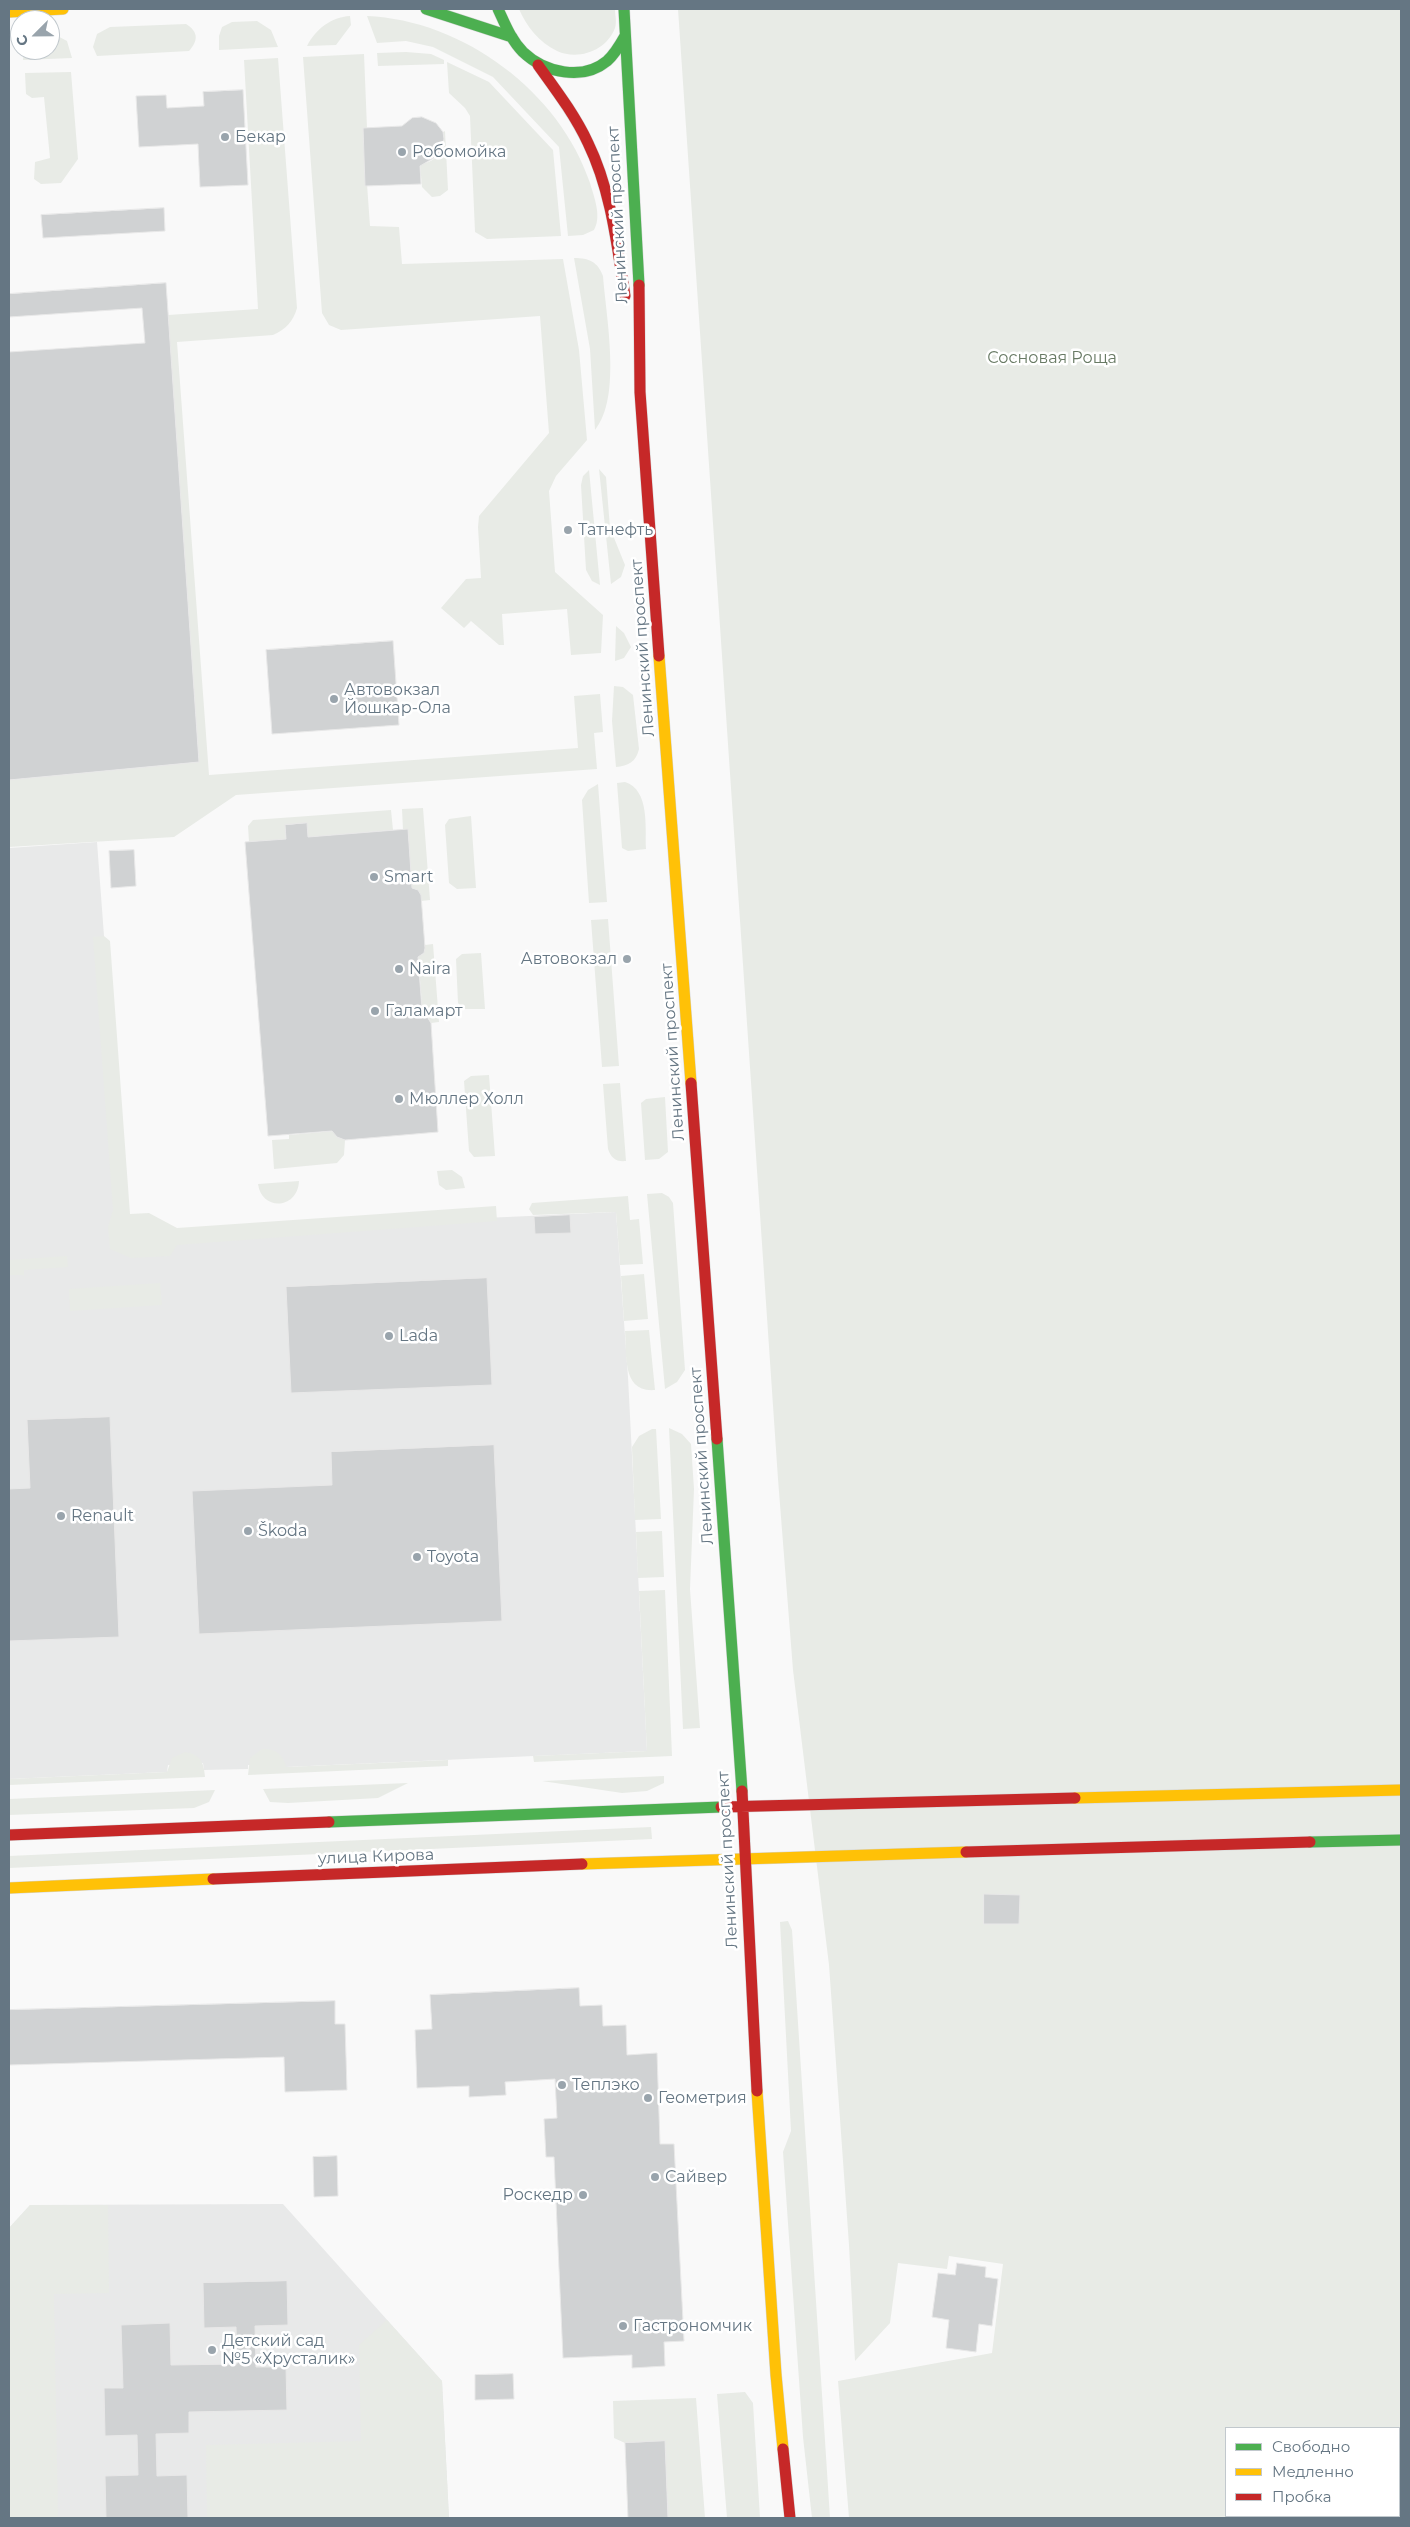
<!DOCTYPE html>
<meta charset="utf-8">
<style>
body{margin:0}
#map{position:relative;width:1410px;height:2527px;overflow:hidden;background:#f9f9f9;font-family:Montserrat,sans-serif}
canvas{display:block}
.frame{position:absolute;inset:0;border:10px solid #657683;pointer-events:none}
.legend{position:absolute;left:1225px;top:2427px;width:175px;height:90px;box-sizing:border-box;background:#fff;border:1px solid #c1c8cd;margin:0;padding:6px 9px;list-style:none;font-size:15px;color:#657683}
.legend li{display:flex;align-items:center;gap:10px;height:25px}
.legend b{width:25px;border:1px solid #c1c8cd}
.north{position:absolute;left:10px;top:10px;width:50px;height:50px;box-sizing:border-box;background:#fff;border:1px solid #c1c8cd;border-radius:50%;rotate:247deg;font-size:14px;font-weight:700;line-height:20px;text-align:center;color:#657683}
.north::after{content:'';display:block;margin:auto;width:18px;height:22px;background:#99a4ac;clip-path:polygon(50% 0,100% 100%,50% 72%,0 100%)}
</style>
<div id="map">
<canvas width="1410" height="2527"></canvas>
<div class="frame"></div>
<ul class="legend">
<li><b style="height:6px;background:#4caf50"></b>Свободно</li>
<li><b style="height:6px;background:#ffc107"></b>Медленно</li>
<li><b style="height:6px;background:#c62828"></b>Пробка</li>
</ul>
<div class="north">С</div>
</div>
<script>
const ctx = document.querySelector('canvas').getContext('2d');
ctx.lineJoin = 'round';
function fillPath(path, color) {
  ctx.fillStyle = color;
  ctx.fill(path, 'evenodd');
}
function trace(path, color, width, dash) {
  ctx.strokeStyle = color;
  ctx.lineWidth = width;
  ctx.lineCap = dash ? 'butt' : 'round';
  ctx.setLineDash(dash || []);
  ctx.stroke(path);
}
function write(font, color, halo, rows, align = 'center') {
  ctx.font = font + ' Montserrat,sans-serif';
  ctx.lineWidth = 5;
  ctx.setLineDash([]);
  ctx.textBaseline = 'middle';
  ctx.strokeStyle = halo;
  ctx.fillStyle = color;
  for (const [text, x, y, turn = 0] of rows) {
    ctx.save();
    ctx.translate(x, y);
    ctx.rotate((+turn || 0) * Math.PI / 180);
    ctx.textAlign = isNaN(turn) ? turn : align;
    if (halo) ctx.strokeText(text, 0, 0);
    ctx.fillText(text, 0, 0);
    ctx.restore();
  }
}
fillPath(new Path2D(`
 M97,842l30,402 358,-26 131,-6 12,165 19,374 -361,16 -38,-2v4l-44,1 -1,-7 -35,2 -1,7 -158,7v-931z
 M283,2204l159,177 7,137h-440v-290l21,-23z`), '#e8e9e9');
fillPath(new Path2D(`
 M519,9h96c0,6 2,13 0,19 -8,22 -36,33 -58,23 -17,-8 -31,-25 -38,-42z
 M678,9h723v2509h-552l-11,-137 154,-28 11,-89 -54,-8 -2,13 -49,-6 -8,60 -35,38 -6,-116 -20,-280 -36,-295 -15,-191zM1226,2428h173v88h-173z
 M350,16l1,9 -15,20 -29,1c9,-17 24,-29 43,-30z
 M367,16c96,4 193,76 223,167 4,14 12,33 4,47l-11,5 -15,1 -9,-89 -66,-70 -60,-30 -27,-6 -29,2z
 M257,21l14,9 7,17 -59,3v-14l3,-9 10,-5z
 M186,24c13,8 12,17 3,27l-92,5 -4,-9 4,-13 13,-7z
 M50,32l17,9 5,17 -49,2 1,-10h26z
 M406,52l25,2 13,6v4l-66,2 -1,-13z
 M364,54l3,74h-4l7,98 29,1 3,37 161,-5 16,91 8,90 -31,36 -7,15 6,81 48,43 -2,38 -30,2 -4,-46 -65,5 2,31h-5l-28,-24 -7,7 -23,-20 25,-29 15,-1 -3,-51 1,-11 70,-83 -9,-117 -199,14 -12,-5 -7,-12 -19,-256z
 M278,58l19,250c-4,14 -11,21 -24,27l-96,7 32,433 369,-27 -4,-52 26,-2 3,38 -9,1 3,36 -361,26 -62,42 -165,10v-67l190,-18 -31,-447 90,-6 -14,-249z
 M447,62l42,20 64,68 8,86 -74,3 -12,-7 -5,-116 -5,-8 -16,-15z
 M71,72l7,87 -17,24 -20,1 -7,-5 1,-17 15,-4 -6,-61 -12,1 -6,-4 -1,-21z
 M445,131l3,59 -8,6 -8,1 -10,-10 -2,-23c18,-2 26,-15 23,-32z
 M574,258c15,0 24,4 29,18 3,41 19,121 -8,154l-5,-81z
 M599,469l7,8 4,51 15,37 -4,12 -10,7z
 M589,470l11,115 -8,-4 -6,-11 -5,-85 2,-9z
 M616,626l8,7 7,14 -7,11 -9,3z
 M614,686l9,1 10,8 6,54c-3,13 -11,17 -23,18l-4,-46z
 M625,782c25,8 20,46 21,67l-18,2 -6,-3 -5,-65z
 M598,784l9,118 -18,1 -7,-103 6,-10z
 M423,808l7,92 -9,1 -3,-11 -6,-2 -4,-58h-5l-1,-21z
 M391,810l2,20 -85,7 -2,-14 -21,2 1,14 -37,3 -1,-16 5,-6z
 M471,816l5,72 -19,1 -8,-6 -4,-58 4,-6z
 M608,919l11,147 -17,1 -11,-147z
 M104,936l6,5 20,273 19,-1 28,15 319,-22 1,15 -320,24 -7,11 -39,2 -21,-9 -2,-22 5,-17 -20,-273z
 M433,944l6,78 -8,1 -3,-6 -5,-1 -5,-60 5,-2 2,-9z
 M481,953l4,56h-22l-5,-6 -2,-44 6,-5z
 M489,1075l6,81 -21,1 -5,-6 -5,-70 7,-5z
 M620,1083l6,78c-10,1 -15,-3 -18,-12l-5,-65z
 M665,1097l3,55 -9,7 -14,1 -4,-57 5,-4z
 M333,1131l4,6 8,3 -1,15 -7,8 -63,6 -2,-29 17,-1v-4z
 M452,1170l10,7 3,11 -19,2 -7,-5 -2,-14z
 M299,1181c-1,28 -37,31 -41,3z
 M662,1193l7,4 4,6 12,167 -8,12 -12,7 -18,-195z
 M628,1196l2,24 9,-1 4,45 -23,1 -4,-53 -83,3 -4,-6 3,-6z
 M67,1256l1,11 -44,3v7l-1,-2h-14v-15z
 M644,1274l4,45 -24,2 -3,-45z
 M160,1283l2,22 -92,6 -1,-22z
 M649,1330l6,60c-34,3 -28,-37 -30,-59z
 M669,1428l13,6 9,10 3,45 -4,100 10,139 -17,1z
 M652,1429h4l5,90 -26,1 -3,-73 7,-11z
 M662,1531l2,46 -26,1 -2,-46z
 M665,1590l7,166 -138,6 -1,-6 114,-5 -8,-160z
 M262,1749c13,-1 21,5 24,18l162,-7v6l-200,9 2,-17z
 M185,1752c15,2 19,10 20,25l-196,8v-6l158,-7 5,-14z
 M664,1776v7l-17,8 -25,2 -80,-12z
 M408,1783l-30,15 -90,5 -18,-1 -7,-13z
 M215,1790l-6,12 -15,6 -185,7v-16z
 M651,1827l1,12 -643,29v-12z
 M788,1921l4,9 38,588h-18l-9,-81 -20,-285 8,-21 -11,-209z
 M30,2205h78l1,88 -55,1 4,224h-49v-290z
 M387,2320l55,61 7,137h-242l-1,-73 155,-4 -2,-96z
 M745,2392l8,11 7,115h-33l-10,-124z
 M696,2398l9,120h-37l-3,-76 -40,1 -11,-5 -1,-37z`), '#e8ebe6');
const building = new Path2D(`
 M243,90l5,95 -48,2 -2,-43 -59,3 -3,-51 30,-1 1,13 37,-2 -1,-14z
 M422,117l14,6 7,9 1,7 -5,16 -19,11 1,18 -56,2 -2,-58 39,-2 10,-8z
 M164,208l1,23 -122,7 -2,-23z
 M166,283l33,479 -190,18v-428l136,-9 -3,-35 -133,9v-23z
 M393,641l6,84 -127,9 -6,-84z
 M307,823l1,14 100,-8 4,59 6,2 3,5 4,53 -1,5 -6,4 4,52 9,14 7,109 -93,8 -8,-3 -5,-6 -64,5 -23,-294 41,-3 -1,-14z
 M134,850l2,36 -25,2 -2,-37z
 M570,1215l1,18 -36,1 -1,-17z
 M487,1278l5,107 -201,8 -5,-106z
 M110,1417l9,220 -110,4v-152l21,-1 -3,-68z
 M494,1445l8,176 -303,13 -7,-143 140,-6 -1,-33z
 M984,1894l36,1 -1,29h-35z
 M579,1988l1,18 22,-1 1,21 23,-1 1,30 30,-2 3,91h14l10,197 -20,1 1,24 -33,2v-13l-69,3 -9,-201h-8l-2,-38 13,-1 -2,-39 -50,3 1,13 -37,2v-11l-52,2 -2,-58 17,-1 -2,-34z
 M335,2001v23h10l2,66 -62,2 -1,-35 -275,8v-55z
 M337,2156l1,40 -24,1 -1,-40z
 M957,2263l29,4 -1,10 13,2 -6,47 -13,-2 -3,28 -30,-4 3,-28 -17,-3 6,-44 17,2z
 M287,2281l1,44 -33,1 1,41h30l1,43 -98,2v21l-33,1 1,42 30,-1 1,43h-82l-1,-42 33,-1 -1,-40 -32,1 -1,-48h19l-2,-63 49,-2 1,42 66,-1 -1,-37 -32,1 -1,-45z
 M513,2374l1,25 -39,1v-25z
 M665,2441l3,77h-40l-3,-75z`);
fillPath(building, '#d0d2d3');
trace(building, '#e8e8e8', 1);
const fast = new Path2D(`
 M426,9l86,28
 M498,9c7,15 13,31 25,43 22,21 60,29 84,9 8,-7 13,-16 18,-25
 M624,9l15,276
 M717,1439l25,352
 M329,1822l392,-15
 M1310,1842l91,-2`);
const slow = new Path2D(`
 M9,12l54,-3
 M659,656l32,427
 M1075,1798l326,-8
 M582,1864l384,-12
 M9,1888l204,-9
 M757,2091l19,284 7,74`);
const jam = new Path2D(`
 M538,65c18,25 37,50 50,78 23,47 29,102 37,153
 M639,285l1,107 19,264
 M691,1083l26,356
 M742,1791l15,300
 M721,1807l354,-9
 M9,1835l320,-13
 M966,1852l344,-10
 M213,1879l369,-15
 M783,2449l7,69`);
trace(fast, '#d5d6d7', 12);
trace(slow, '#d5d6d7', 12);
trace(jam, '#d5d6d7', 12);
trace(fast, '#4caf50', 11);
trace(slow, '#ffc107', 11);
trace(jam, '#c62828', 11);
for (const [x, y, r, color] of [
 [225,137,5,"#99a4ac"],
 [402,152,5,"#99a4ac"],
 [568,530,5,"#99a4ac"],
 [334,699,5,"#99a4ac"],
 [374,877,5,"#99a4ac"],
 [627,959,5,"#99a4ac"],
 [399,969,5,"#99a4ac"],
 [375,1011,5,"#99a4ac"],
 [399,1099,5,"#99a4ac"],
 [389,1336,5,"#99a4ac"],
 [61,1516,5,"#99a4ac"],
 [248,1531,5,"#99a4ac"],
 [417,1557,5,"#99a4ac"],
 [562,2085,5,"#99a4ac"],
 [648,2098,5,"#99a4ac"],
 [655,2177,5,"#99a4ac"],
 [583,2195,5,"#99a4ac"],
 [623,2326,5,"#99a4ac"],
 [212,2350,5,"#99a4ac"]
]) {
  const dot = new Path2D();
  dot.arc(x, y, r, 0, 2 * Math.PI);
  ctx.fillStyle = color;
  ctx.fill(dot);
  trace(dot, '#fff', 2);
}
write('16px', '#657683', '#fff', [
 ["Бекар",235,137],
 ["Робомойка",412,152],
 ["Татнефть",578,530],
 ["Автовокзал",344,690],
 ["Йошкар-Ола",344,708],
 ["Smart",384,877],
 ["Автовокзал",617,959,"right"],
 ["Naira",409,969],
 ["Галамарт",385,1011],
 ["Мюллер Холл",409,1099],
 ["Lada",399,1336],
 ["Renault",71,1516],
 ["Škoda",258,1531],
 ["Toyota",427,1557],
 ["Теплэко",572,2085],
 ["Геометрия",658,2098],
 ["Сайвер",665,2177],
 ["Роскедр",573,2195,"right"],
 ["Гастрономчик",633,2326],
 ["Детский сад",222,2341],
 ["№5 «Хрусталик»",222,2359]
], 'left');
write('16px', '#657683', '#fff', [
 ["Ленинский проспект",618,215,-93],
 ["Ленинский проспект",643,648,-94],
 ["Ленинский проспект",673,1052,-94],
 ["Ленинский проспект",702,1456,-94],
 ["улица Кирова",376,1857,-2],
 ["Ленинский проспект",728,1860,-93]
]);
write('16px', '#687a64', '#fff', [
 ["Сосновая Роща",1052,358]
]);
</script>
